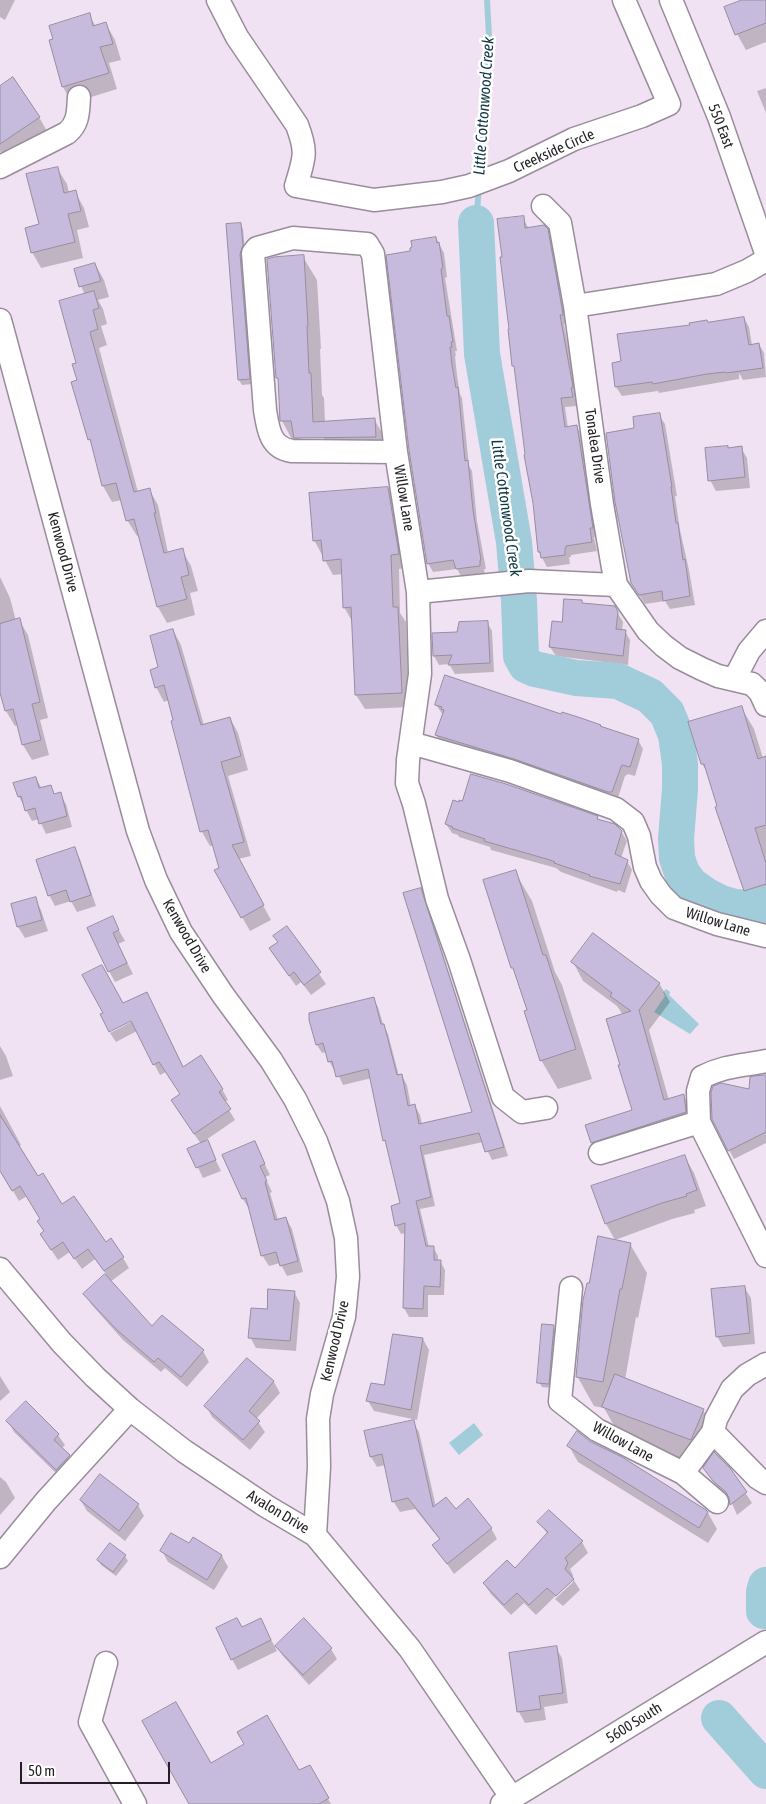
<!DOCTYPE html>
<style>
body{margin:0}
#map{position:relative;width:766px;height:1804px;overflow:hidden;background:#f1e2f3;font-family:"Asap Condensed",sans-serif}
canvas{display:block}
.scale{position:absolute;left:20px;top:1762px;width:150px;height:22px;box-sizing:border-box;border:2px solid #231e24;border-top:0;padding-left:6px;font-size:15px;line-height:18px;white-space:nowrap;color:#231e24;-webkit-text-stroke:4px #fff;paint-order:stroke}
</style>
<div id="map">
<canvas width="766" height="1804"></canvas>
<div class="scale">50 m</div>
</div>
<script>
const ctx = document.querySelector('canvas').getContext('2d');
ctx.lineJoin = 'round';
function fillPath(path, color) {
  ctx.fillStyle = color;
  ctx.fill(path, 'evenodd');
}
function trace(path, color, width, dash) {
  ctx.strokeStyle = color;
  ctx.lineWidth = width;
  ctx.lineCap = dash ? 'butt' : 'round';
  ctx.setLineDash(dash || []);
  ctx.stroke(path);
}
function write(font, color, halo, rows, align = 'center') {
  ctx.font = font + ' "Asap Condensed",sans-serif';
  ctx.lineWidth = 5;
  ctx.setLineDash([]);
  ctx.textBaseline = 'middle';
  ctx.strokeStyle = halo;
  ctx.fillStyle = color;
  for (const [text, x, y, turn = 0] of rows) {
    ctx.save();
    ctx.translate(x, y);
    ctx.rotate((+turn || 0) * Math.PI / 180);
    ctx.textAlign = isNaN(turn) ? turn : align;
    if (halo) ctx.strokeText(text, 0, 0);
    ctx.fillText(text, 0, 0);
    ctx.restore();
  }
}
fillPath(new Path2D(`
 M666,989l4,3 -1,3 30,29 -9,10 -36,-22 11,-16 -2,-4z
 M474,1423l9,12 -24,20 -10,-12z`), '#a1ccd9');
fillPath(new Path2D(`
 M0,0h15l-10,20 -5,-3z
 M766,0v42l-20,8 -9,-16 -11,-26z
 M89,15l7,12 10,-3 9,16 6,20 -12,3 8,26 -45,14 -9,-16 -13,-46z
 M0,87l39,30 9,16 -41,28 -7,-10z
 M766,88v25l-9,-22z
 M57,168l10,16 2,9 6,-1 9,16 5,19 -12,3 6,28 -42,10 -9,-16z
 M523,218l6,11 18,1 5,10 15,84h-3l13,72 -1,1 1,9 -12,1 3,21 9,-1 5,9 15,101h-3l3,14 -26,4v2h-2l1,7 -23,3 -8,-15 -3,-24h2l-27,-198 -8,-72z
 M240,224l3,5 2,22 -3,9 10,124 -10,1 -3,-5 -12,-155z
 M436,238l8,15 3,24 -2,1 12,73h-2l1,5h-1l2,19 3,19 2,4 7,68 3,5 5,50 9,48h-2l1,6 -23,3 -5,-9 -24,3 -5,-9 -16,-311z
 M303,257l14,23 4,69h-1l2,46 2,3 1,24 49,-3 14,24 -93,2 -13,-24 -3,-39 -2,-5zM300,436l24,1v2h-24z
 M95,264l9,16 5,17 -11,3 5,9 4,15 -6,2 6,19 -8,3 39,144 11,-3 9,16 10,48 14,-3 9,16 7,25 -8,2 5,22 -28,8 -9,-16 -19,-72 -2,1 -10,-16 -5,-20 -10,2 -9,-16 -10,-40 -4,-7 -10,-58 -1,-17 7,-69 -4,-9z
 M744,318l5,9 3,18 7,-1 5,9 2,24 -23,3 -4,-7v6l-80,14 -1,-2 -36,5 -6,-9 -3,-23 10,-2 68,-36z
 M659,415l6,9 12,72h-2l5,34 9,40 6,35 -25,4 -5,-8 -20,3 -8,-12 -1,-163z
 M741,448l6,10 3,30 -34,3 -6,-11 18,-31z
 M388,488l8,15 10,65 -7,1 1,44 6,9 3,85 -44,2 -9,-14 -3,-72 -9,-16 -1,-33 -10,1 -19,-35z
 M0,577l10,21 6,23 3,-1 9,15 20,83 -8,2 9,35 -17,5 -9,-15 -5,-20 -3,1 -9,-15 -6,-23z
 M582,602l1,2 34,8 6,10 -1,9h3l5,9 -2,25 -72,-9 -6,-9 13,-24z
 M487,622l5,9 2,41 -39,2 -6,-10 -10,1 -5,-9z
 M173,630l8,15 23,80 26,-7 8,15 10,37 -20,6 23,80 -13,3 33,61 -21,11 -8,-14 -22,-49 -6,-23 -4,1 -8,-14 -29,-110 2,-1 -6,-21 -5,2 -8,-15 4,-19z
 M436,705l164,21 1,2 37,12 5,9 -8,27 -7,-2 -3,2 -8,25 -175,-57 -6,-9 7,-20z
 M741,707l13,22 9,29 3,4v148l-8,3 -13,-22 -37,-118 -6,-9z
 M36,778l6,11 9,-2 4,8 5,-1 6,10 6,23 -26,7 -7,-15 -7,2 -13,-24 -4,-13z
 M597,817l2,4 22,10 6,10 -6,17 6,3 5,9 -7,23 -7,-3 -1,2 -56,-20 -5,-4 -65,-18 -1,-3 -31,-10 -1,-2 -6,-2 -6,-9z
 M74,849l6,10 16,47 -19,6 -6,-11 -16,5 -6,-11z
 M515,872l17,29 23,71 7,13 30,94 -34,10 -17,-29 -12,-49 -12,-36 -4,-8z
 M420,889l5,9 83,258 -16,4 -9,-18 -59,13 11,51 -15,3 9,38h4l5,9v5h2l5,9 -1,25h-16v22h-19l-5,-9 2,-75 -5,1 -5,-9 6,-21 -14,-57 -4,-7 -12,-62 -29,7 -7,-15h-2l-5,-9 -3,-9 -4,1 -5,-8 56,-46 5,8 5,17 5,10 11,42h3l5,9 4,22 4,-1 5,9 2,9 52,-11z
 M35,899l6,11 7,21 -23,7 -7,-11 -6,-22z
 M112,918l13,23 -7,3 15,30 -18,8 -6,-11z
 M287,927l39,57 -15,11 -10,-13 -5,4 -26,-37 8,-6 -3,-7z
 M573,962l86,21 11,19 -21,28 20,70 15,-4 10,18 -91,47 -11,-18 -5,-17 47,-15 -12,-46 1,-50 -6,-9 -34,-25z
 M152,1003l32,65 38,21 6,11 -4,2 11,18 -29,20 15,31 -18,7 -14,-29 12,-5 -23,-33 3,-16 -15,-23 -6,3 -23,-44 -21,11 -6,-9 27,-14 -14,-14z
 M0,1046l6,10 7,20 -13,4z
 M766,1076v67l-32,16 -5,-9 21,-59z
 M0,1106l21,39 -3,2 19,31 25,28 43,38 6,-4 12,18 6,10 -19,14 42,46 51,23 6,11 -22,25 -22,-19 -4,4 -38,-32 -32,-36 -6,-10 21,-20 -11,-15 -13,10 -12,-17 -12,8 -10,-15 -6,-25 -15,-24 -8,5 -19,-32z
 M254,1142l16,33 -5,2 7,15 -2,1 8,27 8,-2 6,11 11,43 -16,4 -7,-13 -11,3 -7,-11 -13,-46 -6,-10z
 M685,1157l9,16 12,33 -12,4 1,3 -23,6 -57,21 -9,-16z
 M630,1244l17,29 -9,45 -2,-1 -11,63 78,30 17,30 -6,14 15,14 23,35 -15,12 -6,-14 -10,-9 -17,-25 -84,-31 -16,-28 -10,-2 -17,-30 13,-92z
 M744,1287l7,11 4,46 -32,3 -6,-11z
 M294,1292l6,11 -4,48 -40,-3 -6,-11 18,-26z
 M553,1326l3,5 -5,57 -9,-1 -3,-5z
 M423,1339l6,11 -12,70 -43,-9 -6,-10 17,-14z
 M247,1359l27,23 6,11 -24,26 9,13 -15,18 -38,-33 -6,-11z
 M0,1376l10,16 -10,9z
 M8,1421l50,14 7,10 -4,4 8,7 6,11 -12,13 -49,-48z
 M413,1422l6,10 17,75 19,3 36,18 6,11 -43,35 -20,-29 6,-5 -25,-31 -15,3 -7,-11 -8,-36 -8,2 -6,-10z
 M590,1443l32,15 86,55 9,16 -9,14 -130,-81 -9,-16z
 M100,1476l38,29 6,11 -19,25 -38,-30 -6,-10z
 M0,1477l6,5 9,16 -15,17z
 M539,1522l43,20 6,11 -18,16 3,6v4l-37,36 -12,-12 -13,12 -20,-21 -7,-10 31,-14 33,-35z
 M193,1539l29,17 6,11 -14,23 -46,-28 -6,-11 27,-6z
 M125,1556l3,5 -12,15 -15,-11 -3,-5z
 M573,1579l7,11 -17,16 -8,-7 18,-17z
 M242,1629l24,1 11,21 -39,19 -6,-11z
 M276,1646l55,3 6,10 -28,26 -26,-29z
 M556,1648l6,10 6,45 -24,4 2,13 -21,3 -6,-11 -8,-58z
 M210,1764l89,8 10,-6 22,38h-140z`), '#0003');
trace(new Path2D(`
 M480,177l9,-141 -2,-36
 M476,223l3,-36`), '#a1ccd9', 6);
trace(new Path2D(`
 M476,223l6,131 32,188 5,59 2,55 5,9 9,4 41,9 42,3 32,15 17,17 9,22 4,29v25l-4,50 1,19 5,15 9,12 14,10 16,8 14,4 16,1 15,-4
 M764,1611v-19l2,-7
 M719,1718l47,53`), '#a1ccd9', 36);
const building = new Path2D(`
 M742,0h24v23l-31,12 -11,-28z
 M90,13l3,13 13,-4 7,22 -13,3 9,26 -47,14 -13,-47 4,-1 -4,-13z
 M13,77l27,40 -40,27v-58z
 M58,167l6,26 12,-3 5,21 -13,3 7,28 -44,11 -6,-25 14,-4 -13,-50z
 M524,216l1,12 19,-3 4,4 14,79 1,7h-3l13,72 -2,1 2,9 -12,1 4,29 12,-2 16,103h-3l2,14 -26,4v2h-1v7l-24,3 -1,-6h-2l-5,-49 -9,-48 1,-1 -11,-88h-2l-4,-37h1l-9,-72h2l-5,-38z
 M241,223l2,22 -3,9 10,125 -12,1 -12,-156z
 M436,237l1,6 2,-1 4,26 -2,1 6,47h2l4,26h-2l1,5h-2l2,18 4,23 2,-1 7,74 3,-1 5,50 8,50h-1v6l-24,3 -3,-9 -26,4 -18,-114 -23,-195 24,-4v-3l2,-1 -1,-6z
 M304,255l4,71h-1l2,47h2l2,49 62,-4 1,19 -82,1 -3,-17h-11l-2,-43h-2l-9,-119 7,-2z
 M95,263l6,18 -22,6 -5,-18z
 M94,291l5,17 -6,2 5,19 -8,3 44,160 16,-4 6,25h-2l10,40 19,-5 6,27 -8,2 6,22 -30,8 -23,-88 -8,2 -10,-38 -14,3 -12,-47 -2,1 -17,-58 6,-2 -5,-16 4,-1 -17,-62z
 M744,317l5,28 10,-2 4,25 -37,5 -1,-1 -18,2 -54,10 -1,-2 -37,5 -3,-24 9,-2 -4,-27 73,-9 -1,-2 18,-3 1,2z
 M660,413l12,74h-1l5,36h2l5,37 2,-1 5,37 -27,5 -1,-10 -23,4 -8,-12 -16,-81 -9,-69 28,-5 -1,-11z
 M728,446v2l14,-2 3,31 -37,4 -3,-33z
 M388,487l11,67 -8,1 2,52h5l4,86 -47,2 -4,-88 -8,1 -2,-49 -18,2 -2,-21 -8,1 -4,-48z
 M564,599l18,1v3l33,3 3,6 -2,17 10,1 -3,26 -74,-9 3,-26 10,1z
 M20,618l20,84 -8,2 9,36 -19,5 -9,-36 -8,2 -5,-18v-69z
 M488,621l2,42 -42,2 4,-10 -19,1 -1,-23 25,-1 2,-10z
 M173,629l28,96 29,-8 11,39 -20,6 23,80 -12,3 32,60 -23,13 -27,-48 5,-2 -11,-38 -8,2 -29,-111 2,-1 -9,-35 -9,3 -5,-18 8,-3 -8,-31z
 M445,675l116,39 1,-2 19,6 20,7 -1,1 39,13 -9,28 -8,-2 -1,2 -9,25h-4l-94,-33 -79,-24 9,-25 -3,-1 1,-2 -7,-2z
 M742,706l16,53 8,-3v69l-11,3 11,35v21l-22,7 -29,-84 2,-1 -13,-42h-3l-13,-42z
 M471,774l35,10 92,32 -1,3 18,5 7,7 -7,23 13,6 -8,24 -31,-8 1,-1 -36,-12 1,-1 -5,-2 -66,-19 1,-2 -33,-11 1,-1 -8,-3 8,-24 6,2v-2l3,1z
 M36,777l3,11 12,-3 3,9 7,-2 6,24 -28,8 -4,-16 -10,3 -4,-15 -3,1 -5,-14z
 M75,847l16,48 -21,7 -4,-12 -18,6 -12,-36z
 M516,870l27,85h3l30,94 -36,12 -16,-50 3,-1 -14,-42h-2l-28,-88z
 M421,888l83,259 -19,5 -6,-19 -59,13 11,51 -15,4 10,45h8v14h7l-1,27 -16,-1 -1,23 -20,-1 2,-85 -10,3 -4,-20 9,-3 -15,-63 -2,1 -15,-72 -32,8 -4,-16 -4,1 -5,-19 -7,2 -7,-25v-7l65,-16 7,27h3l13,51 5,-1 6,32 7,-2 4,20 53,-12 -69,-219z
 M36,897l6,23 -25,7 -6,-23z
 M113,916l6,14 -6,3 14,30 -19,9 -21,-44z
 M287,926l34,46 -17,13 -10,-13 -5,4 -20,-28 9,-6 -5,-6z
 M593,933l67,50 -21,27 25,90 20,-6 2,18 -95,31 -6,-18 47,-15 -14,-45h2l-14,-46 25,-8 -21,-15 2,-3 -41,-31z
 M102,965l21,38 24,-11 36,75 18,-12 22,34 -4,3 12,17 -37,25 -23,-34 9,-6 -21,-32 -6,3 -22,-44 -22,11 -9,-18 3,-1 -21,-38z
 M764,1075h2v57l-38,19 -16,-32 -1,-26 2,-7 8,-3 28,6 1,-12z
 M0,1115l38,61 5,-3 19,31 12,-8 32,46 5,-4 13,19 -20,14 -16,-22 -14,10 -11,-17 -12,8 -11,-16 4,-3 -7,-10 3,-2 -20,-33 -8,5 -12,-20z
 M208,1140l8,20 -20,8 -9,-19z
 M255,1141l10,23 -5,2 7,15 -2,1 10,38 11,-3 12,44 -18,5 -4,-14 -15,4 -15,-58 -4,1 -20,-44z
 M685,1155l12,35 -11,4 1,2 -25,7 -57,21 -14,-38z
 M598,1236l33,7 -9,46h-2l-17,93 -27,-5 7,-77 4,-17h2z
 M105,1274l47,52 10,-11 42,35 -23,27 -23,-19 -4,4 -38,-33 -33,-35z
 M745,1286l5,47 -34,4 -5,-48z
 M268,1289l27,2 -5,50 -42,-3 3,-30 16,1z
 M542,1324l12,1 -5,59 -12,-1z
 M393,1334l30,4 -12,72 -45,-9 5,-18 13,2z
 M247,1358l27,23 -25,30 11,10 -17,19 -39,-34z
 M615,1374l89,35 -13,31 -89,-33z
 M26,1401l33,33 -5,6 16,15 -14,15 -50,-49z
 M414,1420l19,87 13,-10 10,12 12,-11 24,30 -45,36 -15,-19 8,-6 -32,-41 -16,4 -10,-48 -12,3 -6,-26z
 M577,1431l14,11 31,15 84,53 2,2 -9,16 -132,-82z
 M714,1452l16,16 17,24 -17,13 -1,-7 -3,-6 -13,-11 -10,-13z
 M100,1474l39,30 -20,27 -39,-31z
 M549,1510l34,31 -18,17 3,5 -3,6 9,10 -18,17 -9,-8 -18,17 -12,-12 -13,12 -21,-22 24,-23 8,8 33,-36 -11,-10z
 M171,1533l18,10 4,-6 29,18 -15,25 -47,-29z
 M110,1543l16,12 -13,17 -16,-12z
 M237,1618l5,9 19,-9 10,22 -40,20 -15,-32z
 M304,1618l28,30 -29,27 -28,-29z
 M557,1646l6,47 -24,3 2,13 -24,3 -8,-59z
 M176,1702l35,61 33,-19 -7,-12 30,-17 32,55 11,-5 19,33 -10,6h-130l-47,-83z`);
fillPath(building, '#c7bbdd');
trace(building, '#948ea0', 1);
const minor = new Path2D(`
 M218,0l19,37 60,88c11,29 7,33 -1,61l78,14 68,-8 27,-6 40,-15 65,-32 68,-23 27,-12 -45,-104
 M671,0l48,117 47,136
 M0,167l67,-34c12,-10 11,-22 12,-36
 M543,206l17,17 15,83 27,198 14,81 32,46 16,15 16,12 22,11 16,7 34,8 8,8 6,13
 M575,306l141,-22 31,-13 19,-11
 M0,320l138,511 18,49 25,52 42,63 48,65 24,39 21,42 22,60 8,37 2,39 -4,40 -22,77 -4,25 1,48 -4,68
 M396,452l-104,-1c-22,-3 -24,-22 -27,-41l-12,-157 4,-5 36,-10 74,6 6,10 23,198 22,140 2,82 -12,86 -1,23 7,21 23,95 22,61 44,137 19,15 24,-4
 M418,592l111,-11 87,4
 M735,678l14,-27 17,-20
 M411,743l99,28 106,38 17,13 6,14 6,31 6,14 10,14 13,13 43,16 49,12
 M766,1061c-24,5 -40,4 -64,16l-4,14 1,31 67,134
 M600,1153l99,-31
 M0,1269l62,74 33,34 35,32 54,42 82,55 49,29 95,114 102,149
 M571,1288l-11,113 37,29 86,43 34,29
 M713,1432l45,46 8,5
 M683,1473l30,-41 3,-13 16,-30 15,-14 19,-11
 M0,1557l46,-56 84,-92
 M106,1663l-16,59 45,82
 M502,1804l264,-162`);
trace(minor, '#998c9b', 25);
trace(minor, '#fff', 22);
write('15px', '#231e24', '#fff', [
 ["550 East",721,126,69],
 ["Creekside Circle",554,151,-24],
 ["Tonalea Drive",595,446,82],
 ["Willow Lane",404,498,81],
 ["Kenwood Drive",63,552,75],
 ["Willow Lane",718,922,17],
 ["Kenwood Drive",187,936,60],
 ["Kenwood Drive",335,1341,-77],
 ["Willow Lane",623,1442,29],
 ["Avalon Drive",278,1512,31],
 ["5600 South",634,1723,-32]
]);
write('italic 16px', '#103843', '#fff', [
 ["Little Cottonwood Creek",484,106,-86],
 ["Little Cottonwood Creek",506,508,82]
]);
</script>
